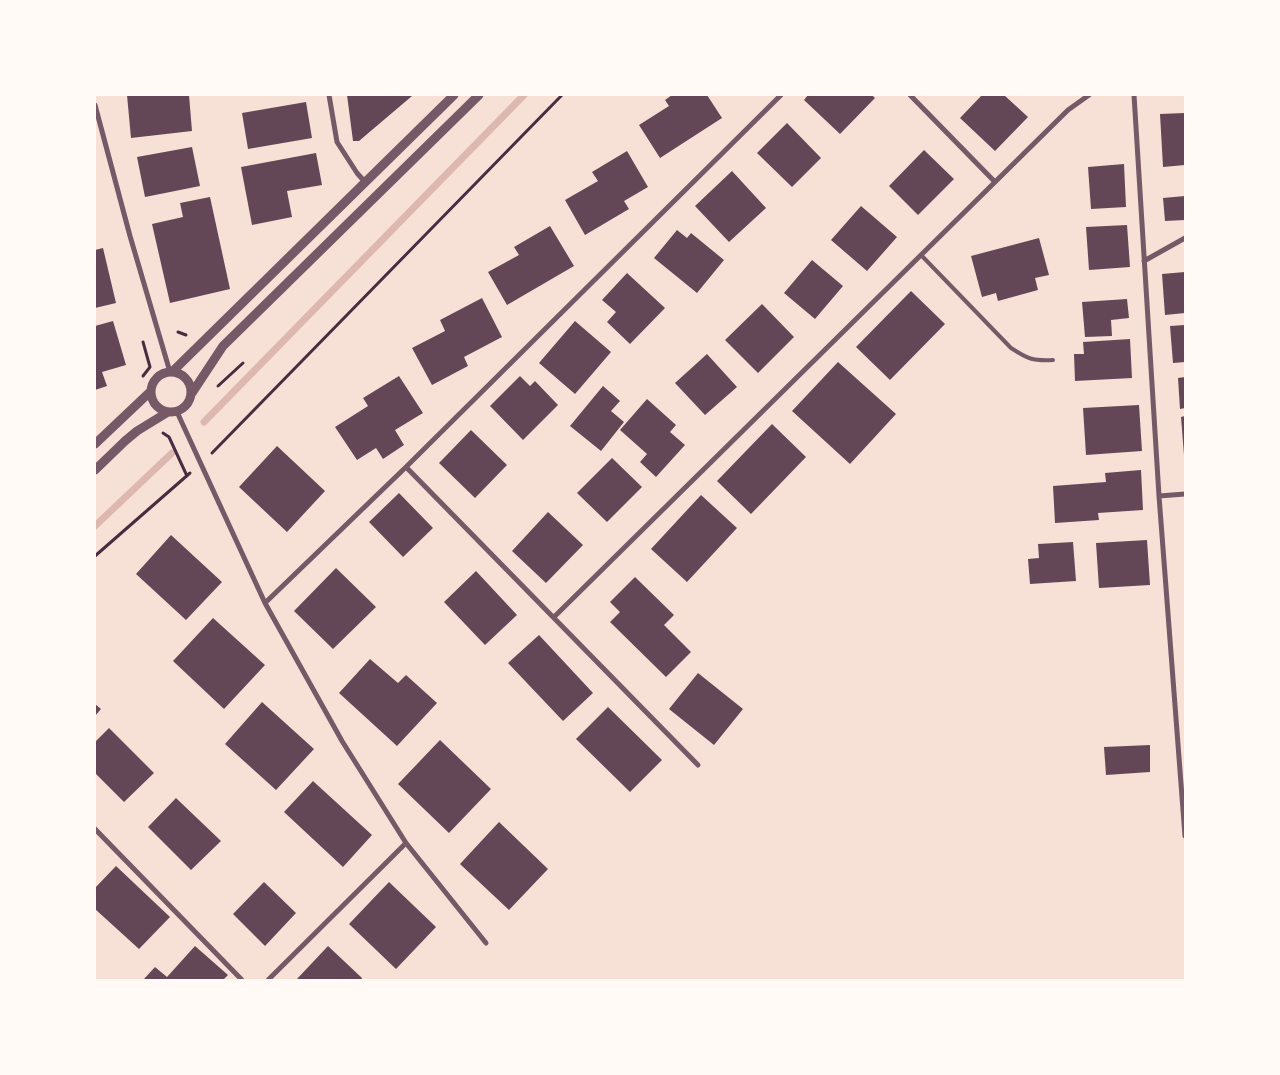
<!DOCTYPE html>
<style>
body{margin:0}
#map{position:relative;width:1280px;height:1075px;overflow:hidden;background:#f7e1d7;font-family:Manrope,sans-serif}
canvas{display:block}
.frame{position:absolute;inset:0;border:96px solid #fffaf5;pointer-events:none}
</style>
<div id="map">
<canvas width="1280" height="1075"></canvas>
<div class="frame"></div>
</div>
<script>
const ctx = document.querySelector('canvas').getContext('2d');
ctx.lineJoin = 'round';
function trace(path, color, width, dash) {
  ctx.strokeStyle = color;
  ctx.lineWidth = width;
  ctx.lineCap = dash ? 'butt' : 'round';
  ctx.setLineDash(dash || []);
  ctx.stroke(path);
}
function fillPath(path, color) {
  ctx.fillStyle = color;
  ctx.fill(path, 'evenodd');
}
trace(new Path2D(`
 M204,422l320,-327
 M95,526l77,-73`), '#dcb8b0', 7);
fillPath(new Path2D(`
 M127,95h62l3,36 -61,7z
 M347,95h63l2,1 -53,45h-6z
 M672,95h35l15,23 -62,40 -21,-33 30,-19 -4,-6z
 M808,95h64l3,3 -35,36 -36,-34z
 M982,95h22l24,22 -33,34 -35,-33z
 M306,102l6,36 -64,11 -6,-36z
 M1185,113v52l-22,2 -3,-53z
 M787,123l34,35 -29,29 -35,-34z
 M192,147l8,39 -55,11 -8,-40z
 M924,150l30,29 -36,36 -29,-29z
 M627,151l21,36 -24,14 5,8 -44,26 -20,-35 33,-19 -6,-9z
 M316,153l6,32 -35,6 5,26 -40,8 -11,-58z
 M1124,164l2,43 -35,2 -3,-42z
 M732,171l34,37 -37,34 -34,-36z
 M1185,196v24l-20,1 -2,-23z
 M210,197l20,92 -60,14 -18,-79 31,-7 -3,-14z
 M861,206l36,31 -30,34 -36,-31z
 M1127,225l3,42 -41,3 -3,-43z
 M550,226l24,40 -67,39 -19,-33 31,-17 -5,-8z
 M677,230l10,8 4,-5 33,27 -27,33 -43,-35z
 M1039,238l10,37 -14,3 3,12 -40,11 -2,-8 -14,4 -11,-41z
 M103,248l13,55 -21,5v-58z
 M812,260l31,26 -28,33 -31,-26z
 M1185,272v41l-20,2 -3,-41z
 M627,273l38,35 -35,36 -23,-22 9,-10 -14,-12z
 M911,291l34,33 -55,56 -34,-33z
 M482,298l20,39 -38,20 4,9 -36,19 -20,-37 33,-17 -5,-11z
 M1127,299l2,19 -18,2 1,16 -27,1 -3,-35z
 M762,304l32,33 -36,36 -33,-33z
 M113,321l13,44 -24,7 5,14 -12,4v-64z
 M575,321l36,31 -36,42 -36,-31z
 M1185,325v37l-12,1 -3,-37z
 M1130,339l2,39 -57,3 -1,-27h10l-1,-12z
 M707,354l30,33 -32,28 -30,-32z
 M838,362l58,52 -46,50 -58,-53z
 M399,376l24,37 -28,17 9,15 -21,14 -7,-11 -19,12 -22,-33 33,-21 -5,-8z
 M520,376l10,10 5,-5 23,24 -35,35 -33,-34z
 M1185,377v31l-5,1 -2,-31z
 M603,386l17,15 -9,10 13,11 -23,29 -31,-25z
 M647,399l29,26 -6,7 15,13 -29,32 -16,-15 7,-8 -27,-24z
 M1139,405l3,46 -56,4 -3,-47z
 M1185,416v39h-1l-3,-38z
 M772,424l34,33 -55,57 -34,-33z
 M471,430l36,35 -32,33 -36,-35z
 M277,446l48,45 -38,41 -48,-45z
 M612,458l30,29 -35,35 -30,-29z
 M1141,470l2,40 -45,3 1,7 -44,3 -2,-37 53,-4 -1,-9z
 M399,493l34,35 -30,29 -34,-35z
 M701,495l36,33 -50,54 -36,-33z
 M548,512l35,33 -37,38 -34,-32z
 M171,535l51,47 -36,38 -50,-46z
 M1147,540l3,45 -51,3 -3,-45z
 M1073,542l3,39 -46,3 -2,-25 11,-1 -1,-14z
 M336,568l40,39 -43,42 -39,-38z
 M476,571l41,44 -32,30 -41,-43z
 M635,577l39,38 -10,10 27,27 -25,25 -56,-55 10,-10 -10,-10z
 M213,618l52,47 -41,44 -51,-48z
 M539,635l54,58 -30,28 -55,-58z
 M370,659l28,24 8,-8 31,28 -40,43 -58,-53z
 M698,673l45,36 -29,36 -45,-36z
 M262,702l52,47 -38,41 -51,-46z
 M95,704l6,5 -6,7z
 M608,707l54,53 -32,32 -54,-53z
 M109,728l45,45 -30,29 -29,-29v-31z
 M440,740l51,49 -42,44 -51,-49z
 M1150,745v27l-44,3 -2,-28z
 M313,781l59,54 -29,32 -59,-55z
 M176,798l45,43 -30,29 -43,-43z
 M499,822l49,47 -39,41 -49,-46z
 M116,866l54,51 -31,32 -44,-40v-21z
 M264,882l32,31 -31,33 -32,-32z
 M389,882l47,45 -40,42 -47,-45z
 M195,946l33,29 -5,5h-80l12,-13 12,10z
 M328,946l34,32 -1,2h-65z`), '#644757');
trace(new Path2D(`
 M178,332l8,3
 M143,342l7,25 -7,9
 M218,386l25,-23
 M163,433l6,4 18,39
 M212,453l350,-358
 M95,556l95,-83`), '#4a2c40', 3);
trace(new Path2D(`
 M921,255l90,93c17,11 21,13 42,12`), '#755966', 4);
trace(new Path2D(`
 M329,95l8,47 20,31 8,9
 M910,95l85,87
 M1134,95l25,401 26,340
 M95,105l35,131 40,136
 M1144,261l41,-23
 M177,412l88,191 77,138 64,102 80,100
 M406,467l292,298
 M1159,496l26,-2
 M265,603l141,-136 375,-372
 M554,617l514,-507 21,-15
 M95,829l147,151
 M268,980l138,-137`), '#755966', 5);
trace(new Path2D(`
 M172,372l282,-277
 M151 392a20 20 0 1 1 40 0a20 20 0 1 1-40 0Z
 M192,393l31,-47 256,-251
 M95,444l56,-53
 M95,470l30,-29 12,-10 31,-19`), '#755966', 9);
</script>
